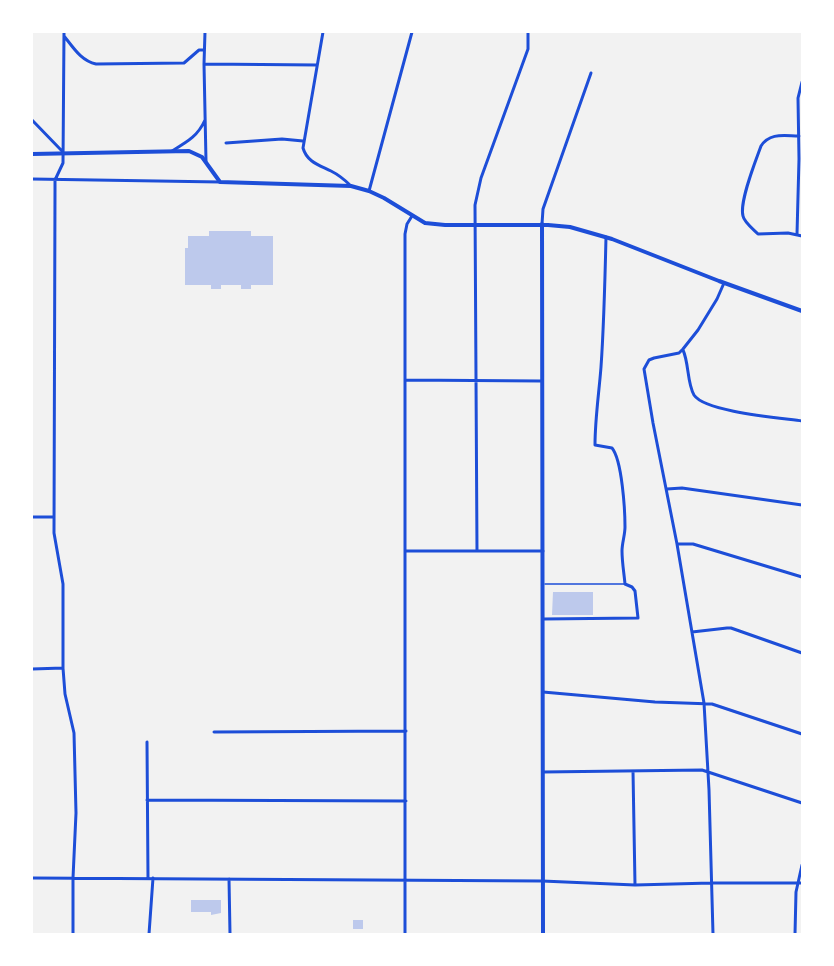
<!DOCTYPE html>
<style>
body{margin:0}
#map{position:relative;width:834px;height:966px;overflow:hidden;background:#f2f2f2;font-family:Georgia,serif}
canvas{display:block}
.frame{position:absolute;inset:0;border:33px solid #fff;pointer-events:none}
</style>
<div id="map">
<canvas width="834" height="966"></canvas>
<div class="frame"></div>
</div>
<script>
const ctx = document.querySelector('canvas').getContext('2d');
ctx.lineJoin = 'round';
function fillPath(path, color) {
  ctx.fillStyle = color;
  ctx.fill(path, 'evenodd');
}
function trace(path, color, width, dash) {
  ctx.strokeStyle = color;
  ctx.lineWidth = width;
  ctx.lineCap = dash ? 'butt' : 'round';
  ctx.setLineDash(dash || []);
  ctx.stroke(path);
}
fillPath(new Path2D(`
 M209,231h42v5h22v49h-22v4h-10v-4h-20v4h-10v-4h-26v-37h3v-12h21z
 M553,592h40v23h-41z
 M191,900h30v13l-10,2v-3h-20z
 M353,920h10v9h-10z`), '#bdc9ec');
trace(new Path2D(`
 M545,584h79`), '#1d4ed8', 1.5);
trace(new Path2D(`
 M64,32l-1,131 -8,17v9l-1,344 9,51v84l2,26 9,39 2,80 -3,65v56
 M205,32l-1,32 2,97
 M323,32l-20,116c4,14 16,17 28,23 8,4 14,9 20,15
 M64,36c9,11 17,25 32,28l88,-1 15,-13h5
 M205,64l112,1
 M32,120l30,31
 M799,136c-14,0 -29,-4 -38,10 -5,14 -22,56 -18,70 1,6 10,13 15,18l30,-1 14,3
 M226,143l56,-4 21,2
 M172,151c15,-9 26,-15 33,-31
 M32,179l188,3
 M369,191l43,-159
 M542,224l1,-15 48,-136
 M797,234l2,-75 -1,-61 4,-16
 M683,350c6,13 4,33 11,45 11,17 87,23 108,26
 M405,380l136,1
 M667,489l15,-1 120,17
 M32,517h22
 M677,544h16l109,33
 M405,551h138
 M477,551l-2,-346 6,-27 47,-129v-17
 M543,619l95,-1 -3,-27 -3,-4 -7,-3c-1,-11 -3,-22 -3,-33 0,-8 3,-16 3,-24 0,-17 -3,-67 -13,-79l-17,-3c0,-26 4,-52 6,-78 3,-43 4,-86 5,-130
 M692,632l35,-4h4l71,25
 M32,669l31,-1
 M543,692l112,10 57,2 90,30
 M214,732l192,-1
 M147,742l1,136
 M633,771l2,114
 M543,772l159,-2 100,33
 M147,800l259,1
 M32,878l510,3 93,4 76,-2h91
 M229,879l1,55
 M149,934l4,-56
 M405,934v-700l2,-10 5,-8
 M713,934l-4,-144 -5,-87 -27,-159 -24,-121 -9,-54 5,-9 5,-2 25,-5 4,-4 15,-19 19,-31 7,-16
 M795,934l1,-42 6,-27`), '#1d4ed8', 3);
trace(new Path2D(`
 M32,154l157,-3 13,6 18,25 131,4 18,5 15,7 41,25 20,2h103l22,2 42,12 107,42 83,30
 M542,224l1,710`), '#1d4ed8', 4);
</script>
